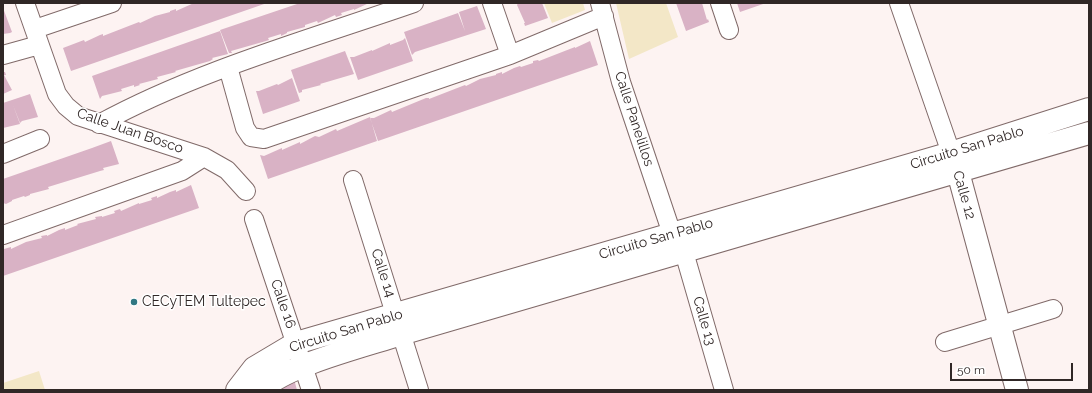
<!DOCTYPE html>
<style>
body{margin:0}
#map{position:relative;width:1092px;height:393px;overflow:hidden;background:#fdf3f2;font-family:Raleway,sans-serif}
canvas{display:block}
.frame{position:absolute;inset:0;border:4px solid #302726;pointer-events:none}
.scale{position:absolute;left:950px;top:363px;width:123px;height:18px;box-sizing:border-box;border:2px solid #302726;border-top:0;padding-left:5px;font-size:12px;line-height:14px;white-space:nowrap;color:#302726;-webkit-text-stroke:3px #fff;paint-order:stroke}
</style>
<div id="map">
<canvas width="1092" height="393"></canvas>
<div class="frame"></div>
<div class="scale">50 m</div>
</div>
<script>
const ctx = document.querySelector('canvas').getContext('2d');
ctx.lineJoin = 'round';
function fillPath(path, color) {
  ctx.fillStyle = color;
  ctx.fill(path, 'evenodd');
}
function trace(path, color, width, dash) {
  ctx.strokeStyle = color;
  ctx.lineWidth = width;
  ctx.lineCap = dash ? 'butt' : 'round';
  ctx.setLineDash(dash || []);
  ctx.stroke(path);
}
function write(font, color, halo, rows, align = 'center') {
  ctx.font = font + ' Raleway,sans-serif';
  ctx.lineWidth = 3;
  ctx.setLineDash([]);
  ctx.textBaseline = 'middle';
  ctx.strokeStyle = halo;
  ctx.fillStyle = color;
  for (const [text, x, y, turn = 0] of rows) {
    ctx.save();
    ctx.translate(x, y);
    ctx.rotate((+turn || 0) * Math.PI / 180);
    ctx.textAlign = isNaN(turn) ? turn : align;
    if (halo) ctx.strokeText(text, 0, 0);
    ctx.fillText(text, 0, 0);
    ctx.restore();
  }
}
fillPath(new Path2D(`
 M544,3h39l2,7 -33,13z
 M616,3h50l12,34 -49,22z
 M39,371l6,19h-42v-7z`), '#f3e7c7');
fillPath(new Path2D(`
 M194,3h73l-196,68 -8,-23 21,-8 1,2 15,-7 3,-1v2l36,-14 1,1 15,-7 15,-4v-1l6,-2v2z
 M300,3h69l-15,7v-1l-13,4 1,2 -6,2 -1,-2 -17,8 -1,-2 -12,4v2l-18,5v1l-6,3v-2l-13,4 1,2 -3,1 -35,10 1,2h-3l-9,-23z
 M518,3h24l6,15 -23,8 -1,-3h1l-8,-18z
 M676,3h26l5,17 1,-1 1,3 -23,9z
 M737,3h29l-26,9z
 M477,6l9,23 -71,23 -3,3 -8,-23 54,-19 7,18 -6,-19z
 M3,8l9,24 -2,1 -7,1z
 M220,31l8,23 -16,4 1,1 -3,2 -35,10 1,1 -19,5 1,2 -19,5 1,1 -6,2v-2l-13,4 1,2 -20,5 -2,3 -8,-23z
 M405,38l8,23 -55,19 -8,-23h4l18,-7v1l18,-8v2l13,-5z
 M590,41l8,24 -220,76 -8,-23h4l17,-8 1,2 34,-14h3v1l36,-14 1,1 14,-7 16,-4v-1l6,-2v2l12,-6 6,-2 1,1 12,-4v-2l5,-1 1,1 36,-14v1z
 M345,51l9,23 -34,10 1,1 -19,5v2l-3,1 -8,-23z
 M3,72h2l1,3h-2l8,15 -9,4z
 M292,78l8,23 -37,13 -7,-23h3l18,-7 1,1z
 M30,94l8,23 -16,4 -2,2 -7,-18 7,19 -17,4v-25z
 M370,117l7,24 -109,38 -8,-24 4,1 18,-8v2l18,-8v2l15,-8 4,1 17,-8 1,2z
 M111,141l8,23 -16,4 1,2 -4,1 -52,16 1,2 -19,5v1l-5,2 -1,-1 -12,4v1l-6,3 -3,-1v-24l89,-31 7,18 -7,-18z
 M191,185l8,23 -196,68 1,-27 7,-2v2l15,-7 16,-4 -1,-2 6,-1v1l12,-6 6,-2v2l13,-5 -1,-1 19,-5 -1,-2 7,-1v1l13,-4 -1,-2 6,-2 1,2 18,-8v1l13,-4 -1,-2 6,-2v2l13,-6 6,-2v2z
 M294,379l3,11h-20z`), '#d9b2c5');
const minor = new Path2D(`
 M25,3l32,91 9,12 12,10 126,41 23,13 19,21
 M492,3l18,52
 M600,3l21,79 51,152
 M720,3l9,27
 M899,3l52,150
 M35,29l77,-26
 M3,55l36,-10
 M228,67l17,61 6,9 13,2 246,-84 94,-39
 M99,124c97,-53 211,-85 315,-121
 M3,154l37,-15
 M353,180l66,210
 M254,219l57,171
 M3,235l179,-64 22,-14
 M684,252l40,138
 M945,342l108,-33`);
const tertiary = new Path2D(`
 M952,155l6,17 59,218`);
const secondary = new Path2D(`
 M237,390l17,-22 42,-25 655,-190 138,-44
 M262,390c21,-24 106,-45 139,-56l688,-201`);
trace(minor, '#806a69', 20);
trace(tertiary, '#806a69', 24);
trace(secondary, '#806a69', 24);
trace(minor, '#fff', 18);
trace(tertiary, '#fff', 22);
trace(secondary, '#fff', 22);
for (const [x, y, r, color] of [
 [134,302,4,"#307783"]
]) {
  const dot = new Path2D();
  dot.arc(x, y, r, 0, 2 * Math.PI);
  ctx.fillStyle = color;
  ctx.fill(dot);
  trace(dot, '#fff', 1.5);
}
write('14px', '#302726', '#fff', [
 ["Calle Panelillos",634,119,72],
 ["Calle Juan Bosco",130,131,19],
 ["Circuito San Pablo",967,148,-17],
 ["Calle 12",964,195,74],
 ["Circuito San Pablo",656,239,-16],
 ["Calle 14",383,273,72],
 ["Calle 16",283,304,71],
 ["Calle 13",704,321,74],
 ["Circuito San Pablo",346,331,-17]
]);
write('14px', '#302726', '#fff', [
 ["CECyTEM Tultepec",142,302]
], 'left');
</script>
